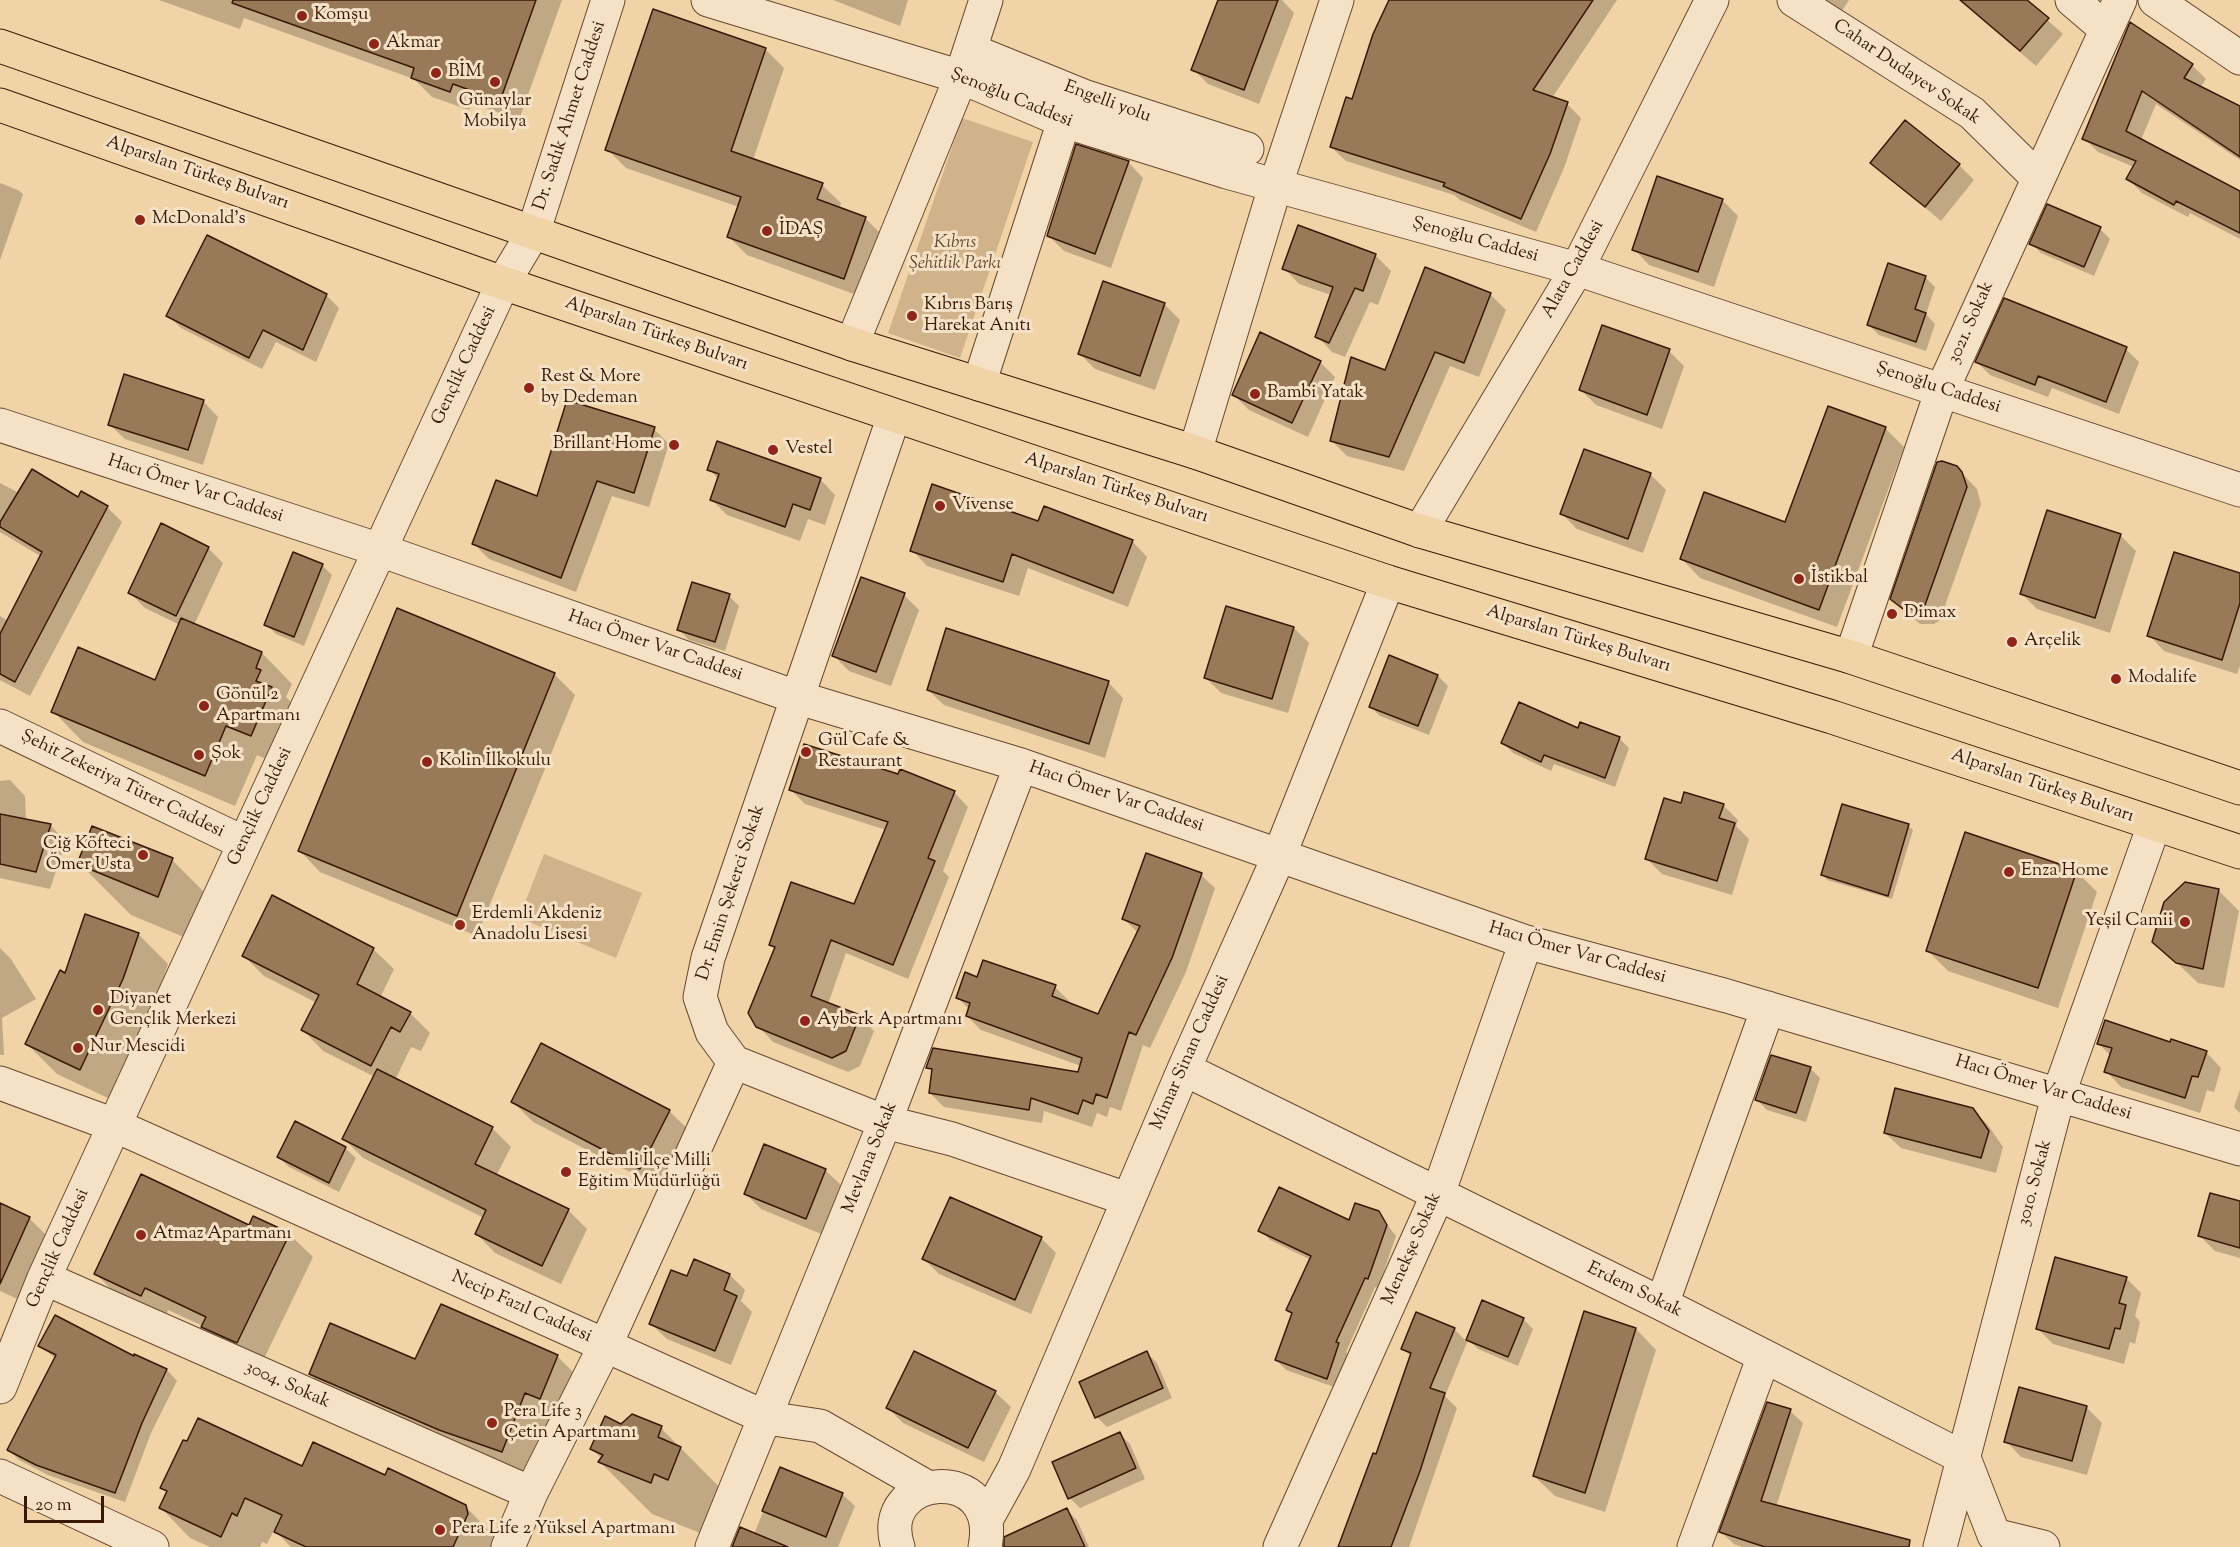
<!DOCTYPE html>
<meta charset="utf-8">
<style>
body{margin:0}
#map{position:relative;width:2240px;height:1547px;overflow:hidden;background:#f0d3a7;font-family:"Sorts Mill Goudy",serif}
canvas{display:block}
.scale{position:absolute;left:24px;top:1496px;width:80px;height:27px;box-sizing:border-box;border:3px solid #391905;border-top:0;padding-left:8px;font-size:18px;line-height:21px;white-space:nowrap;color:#391905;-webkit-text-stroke:4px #f5e2c6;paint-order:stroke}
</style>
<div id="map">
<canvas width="2240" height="1547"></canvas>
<div class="scale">20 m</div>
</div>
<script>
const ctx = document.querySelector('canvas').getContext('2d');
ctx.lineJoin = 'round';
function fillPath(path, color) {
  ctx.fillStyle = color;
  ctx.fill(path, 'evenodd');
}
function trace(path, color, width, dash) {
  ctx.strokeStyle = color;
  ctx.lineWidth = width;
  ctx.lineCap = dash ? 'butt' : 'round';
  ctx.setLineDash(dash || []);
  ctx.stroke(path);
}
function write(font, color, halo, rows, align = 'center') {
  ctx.font = font + ' "Sorts Mill Goudy",serif';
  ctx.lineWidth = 6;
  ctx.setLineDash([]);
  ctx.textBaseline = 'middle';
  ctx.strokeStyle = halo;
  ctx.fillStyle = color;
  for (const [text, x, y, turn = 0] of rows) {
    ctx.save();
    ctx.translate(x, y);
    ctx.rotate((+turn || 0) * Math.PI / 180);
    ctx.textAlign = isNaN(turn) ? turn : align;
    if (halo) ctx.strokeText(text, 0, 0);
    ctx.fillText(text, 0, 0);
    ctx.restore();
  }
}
fillPath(new Path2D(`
 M962,118l71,24 -73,216 -72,-25z
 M544,854l98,39 -26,65 -97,-40z`), '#d1b38b');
fillPath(new Path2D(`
 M159,0h403l-43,120 -47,-17 -3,7 -37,-13 -18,-18 -170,-61 -4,11z
 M833,0h75l-8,26z
 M1220,0h62l12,13 -35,91 -51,-20 -15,-15z
 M1391,0h226l-65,98 15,6 14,14 -17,50 -28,64 -76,-32 -6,-5 -108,-34 -15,-14 22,-46z
 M1825,0h24l-7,11z
 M1959,0h66l38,34 -27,32z
 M2131,25l61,40 14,14 -6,9 40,20v52l-84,-56 -15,36 99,52v47l-50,-26 -2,4 -46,-24 -14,-14 6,-12 -36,-15 -14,-14z
 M765,49l19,19 -31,92 69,25 19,18 -2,6 26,9 19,19 -22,60 -115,-42 -19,-19 11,-29 -113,-39 -19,-19z
 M1128,162l15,16 -32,90 -47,-17 -16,-16z
 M1872,163l87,2 15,15 -33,41z
 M0,183l18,7 5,4 -23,66z
 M1722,200l16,16 -24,71 -65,-22 -15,-16z
 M2100,229l10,10 -16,37 -53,-23 -10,-10z
 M1375,255l16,16 -13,34 -8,-3 -25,55 -13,-5 -15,-16 14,-41 -32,-11 -15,-16z
 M1426,269l65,26 15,15 -27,67 -29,-11 -46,105 -57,-15 -15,-15 54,-69z
 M1925,277l10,10 -9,27 9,10 -9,27 -47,-16 -10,-10z
 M326,295l13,13 -23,54 -40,-20 -14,27 -81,-41 -13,-13z
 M1164,304l16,16 -25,70 -60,-21 -16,-16z
 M2126,349l13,13 -20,52 -67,-26 -4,9 -58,-22 -13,-13z
 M1669,351l15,15 -22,63 -66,-24 -15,-15z
 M1320,362l15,15 -27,60 -59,-27 -15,-15z
 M203,401l15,16 -15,48 -78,-26 -16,-15z
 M1885,428l19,19 -67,180 -137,-49 -18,-19 104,-35z
 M654,429l15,15 -20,63 -37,-11 -36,96 -87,-33 -15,-15 64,-46z
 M1956,467l21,22 4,15 -41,116 -6,4h-14l-28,-25z
 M709,469l111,10 15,16 -10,30 -17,-6 -8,22 -73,-26 -15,-15 7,-20z
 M1650,474l16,16 -23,63 -66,-24 -15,-15z
 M0,483l19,10 59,6 29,8 15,15 -92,174 -30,-16v-64l8,5 34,-64 -42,-25z
 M2048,512l73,24 15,15 -26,82 -73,-24 -15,-15z
 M1039,523l93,18 15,16 -19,50 -100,-39 -9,28 -92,-30 -15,-16z
 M208,548l15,15 -29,62 68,28 30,31 -6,13 5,5 -2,4 13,13 -20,47 -25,-11 -22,51 -152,-64 -30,-31 103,-29 24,-57 -35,-17 -16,-16z
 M322,565l10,10 -28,71 -28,-12 -10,-10z
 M2240,575v91l-3,8 -73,-23 -15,-16z
 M904,595l15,15 -28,76 -42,-15 -16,-16z
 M729,596l10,10 -14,45 -36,-11 -10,-10z
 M1294,628l15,15 -21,70 -67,-20 -15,-15z
 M554,674l21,21 -98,241 -157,-64 -20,-21z
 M1438,676l10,10 -19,49 -49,-19 -10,-10z
 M1108,682l15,16 -18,60 -161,-53 -16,-15z
 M1579,730l40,8 10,10 -14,39 -61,-23 -3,7 -38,-18 -10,-10z
 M10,780l15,16 1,25 25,5 15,15 -16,48 -50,-11v-97z
 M791,790l163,2 14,15 -25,64 6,6 -41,102 -62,-26 -18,51 31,12 15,15 -14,35 -12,6 -75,-30 -15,-16 17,-77 -5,-5 85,-38 31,-76 -81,-26z
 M1682,805h41l15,15 -2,6 13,13 -17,56 -70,-21 -15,-15z
 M1908,826l5,4 -21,69 -65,-19 -4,-5z
 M172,860l52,52 -14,36 -79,-33 -52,-52z
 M2076,871l21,21 -39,116 -110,-37 -21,-21z
 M1201,875l14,13 -29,84 -36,76 -7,-3 -22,66 -11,-4 -3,10 -10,-4 -5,14 -48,-16 -2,12 -98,-16 -14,-14 3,-20 -5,-6 151,7 2,-8 -100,-36 -14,-14 3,-6 -12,-12 20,-20 77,9 14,14 -1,3 31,11 39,-82 -14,-14z
 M2218,890l21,21 -15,77 -26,-5 -44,-42z
 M138,934l30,30 -15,45 -43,90 -53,-25 -30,-30 39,-69z
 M0,948l11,11 25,40 -34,19 2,37h-4z
 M373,949l21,20 -14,29 30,15 20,20 -9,18 -10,-4 -16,33 97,48 19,19 -15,29 72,34 19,19 -26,55 -66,-31 -18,-19 7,-16 -121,-60 -19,-19 31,-62 -52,-26 -20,-21 14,-27 -53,-27 -21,-21z
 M2098,1043l73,1 35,8 15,16 -7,24 -7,-2 -7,23 -79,-26 -15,-16 5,-15z
 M1810,1068l10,10 -14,44 -39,-12 -10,-10z
 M2240,1090v23l-6,-6z
 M513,1102l156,9 21,20 -29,57 -128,-66z
 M1972,1109l16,16 15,22 -7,26 -95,-25 -16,-15z
 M296,1123l49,25 11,10 -17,34 -50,-25 -10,-10z
 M825,1170l16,15 -20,49 -60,-25 -15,-15z
 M2240,1203v55l-25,-7 -15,-15z
 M0,1205l29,13 30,30 -26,58 -33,-15z
 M1378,1213l18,23 -18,52 -3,-1 -29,65 2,2 -11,34 -51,-18 -10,-10 17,-45 -5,-5 23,-50 -41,-20 -10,-10 90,-8z
 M249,1227l40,7 24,23 -52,108 -35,-15 -23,-24 -35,-16 -3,9 -45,-21 -24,-24z
 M1041,1238l15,15 -25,61 -92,-40 -15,-15z
 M730,1275l15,15 -4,11 11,11 -21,53 -64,-26 -16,-15 37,-46z
 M2126,1278l15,15 -6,23 5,6 -5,22 -5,-2 -6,22 -71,-20 -15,-15z
 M1483,1302l40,17 10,10 -15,37 -40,-17 -10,-9 -23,56 12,12 -48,139h-69l36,-91 35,-99 -8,-9 51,-19 13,13z
 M1636,1329l20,21 -51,162 -50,-16 -21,-20z
 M513,1337l45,20 26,26 -56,95 -192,-78 -26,-26 106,-13z
 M40,1346l94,12 1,-2 32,14 10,11 -26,52 -26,69 -77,-27 -29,-15 -10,-10 47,-91z
 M1147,1353l10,10 15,35 -65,29 -10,-10z
 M995,1392l16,15 -27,55 -81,-39 -15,-15z
 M2086,1407l16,16 -15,52 -66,-18 -15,-16z
 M1790,1411l13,12 -27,84 115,40h-149l-8,-3 -13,-12z
 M661,1428l71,72 -29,34 -51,-20 -52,-52 2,-3 -10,-10z
 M1120,1434l10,10 15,35 -65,29 -10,-10z
 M303,1468l82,9 80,29 30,31 1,10h-205l-17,-17 -7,14 -5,-2 -2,5h-50l-20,-9 -29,-30 7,-15 -6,-5z
 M781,1469l61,25 13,12 -17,41h-105l21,-13z
 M1067,1510l10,10 12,27h-84z`), '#0003');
const building = new Path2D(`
 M233,0h303l-36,101 -47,-17 -3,8 -39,-14 3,-10 -182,-65z
 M1218,0h60l-34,90 -53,-20z
 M1389,0h204l-60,90 35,12 -18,52 -29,65 -78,-33 2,-3 -115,-36 16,-50 6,2 21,-65z
 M1960,0h67l22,18 -29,33z
 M653,9l113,39 -35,103 92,32 -6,16 49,18 -22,62 -117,-42 14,-40 -136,-47z
 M2130,22l63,42 -9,14 56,28v51l-98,-66 -16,40 114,60v42l-64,-32 -2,4 -48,-26 10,-18 -54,-22z
 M1905,120l55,44 -35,43 -55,-44z
 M1076,144l53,17 -34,93 -48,-18z
 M1657,176l66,23 -25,73 -66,-22z
 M2047,204l54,23 -17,40 -55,-23z
 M1298,225l78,29 -13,37 -8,-3 -26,55 -14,-6 18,-50 -51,-18z
 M207,235l120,59 -24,56 -40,-20 -14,28 -83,-42z
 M1888,263l38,13 -11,33 11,4 -10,29 -49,-17z
 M1425,267l66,26 -27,70 -29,-11 -46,105 -59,-16 21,-84 34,13z
 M1103,281l62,22 -25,73 -62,-22z
 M2004,298l123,49 -21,55 -68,-26 -3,9 -60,-23z
 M1602,325l68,24 -23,66 -68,-25z
 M1260,332l61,29 -29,62 -60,-28z
 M124,374l80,26 -16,50 -80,-25z
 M567,400l88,27 -21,66 -37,-12 -36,97 -89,-34 24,-64 41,16z
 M1828,406l58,21 -67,183 -139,-51 24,-67 81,30z
 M717,441l104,37 -11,32 -17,-6 -8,23 -75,-27 9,-26 -12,-4z
 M1584,449l67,24 -23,66 -68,-25z
 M1942,461l15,5 5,6 5,15 -42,118 -6,4h-16l-13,-10 47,-137z
 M32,469l46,28 3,-6 27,15 -93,176 -15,-8v-40l42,-82 -42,-25v-5z
 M932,484l106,37 6,-15 89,34 -20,53 -101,-39 -9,28 -93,-31z
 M2047,510l74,24 -26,84 -75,-24z
 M161,523l48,24 -33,69 -48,-23z
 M293,552l30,12 -29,73 -30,-12z
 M2174,552l66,21v30l-18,57 -75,-24z
 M861,577l44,16 -29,79 -44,-16z
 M692,582l38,12 -15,48 -38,-12z
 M1226,606l68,21 -22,72 -68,-21z
 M397,608l158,65 -98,243 -159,-65z
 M181,618l81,34 -6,16 5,2 -5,11 16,6 -21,49 -25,-10 -21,50 -154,-64 27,-65 77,33z
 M946,628l163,53 -20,63 -162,-54z
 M1389,655l49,20 -20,51 -49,-19z
 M1519,702l59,26 2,-6 40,15 -15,41 -61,-23 -3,7 -40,-19z
 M804,744l94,30 2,-5 55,22 -27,67 7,3 -42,104 -62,-25 -20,56 49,19 -14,36 -14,7 -76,-31 -8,-14 27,-66 -6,-2 22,-63 63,22 34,-82 -99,-32z
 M1684,792l40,12 -5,14 16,5 -18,58 -72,-22 19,-61 17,5z
 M1842,804l67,20 -21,72 -67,-21z
 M0,814l51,10 -15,48 -36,-8z
 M92,826l81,32 -15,39 -81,-33z
 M1965,832l112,38 -39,118 -112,-37z
 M1146,853l56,20 -30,85 -36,77 -7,-3 -22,66 -11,-4 -3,10 -10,-4 -5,14 -47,-16 -2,12 -100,-17 3,-24 -6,-1 7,-20 145,24 4,-14 -116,-42 4,-13 -14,-5 9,-26 12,5 6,-17 73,25 -4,11 46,18 42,-88 -18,-7z
 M2185,882l34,7 -16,80 -27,-6 -24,-21 12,-40z
 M272,895l102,53 -17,36 54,28 -11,20 -9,-5 -20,39 -70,-36 18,-35 -77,-39z
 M85,914l54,19 -16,46 -43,91 -55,-26 35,-74 5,3z
 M2105,1020l65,22 1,-3 36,12 -9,26 -6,-1 -7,22 -81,-26 8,-24 -15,-4z
 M541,1043l129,67 -30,59 -129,-67z
 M1771,1055l40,12 -15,46 -41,-13z
 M377,1069l116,58 -18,37 94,45 -27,57 -67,-32 11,-24 -144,-71z
 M1895,1088l78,20 16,23 -8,27 -97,-25z
 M295,1121l51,26 -17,36 -52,-26z
 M764,1144l62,25 -20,50 -62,-25z
 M141,1174l108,51 4,-9 37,17 -53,110 -36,-16 5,-10 -61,-29 -4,8 -47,-22z
 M1279,1187l70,33 6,-17 24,8 8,14 -19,54 -3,-1 -29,64 3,1 -12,36 -52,-19 17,-47 -6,-3 25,-54 -53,-25z
 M2210,1193l30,8v47l-42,-12z
 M950,1197l92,40 -27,63 -93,-41z
 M0,1203l30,14 -30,67z
 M2055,1257l72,20 -8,26 7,2 -6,24 -5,-1 -6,21 -73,-20z
 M694,1259l36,15 -6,16 13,6 -22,55 -66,-27 22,-54 16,6z
 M1482,1300l42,18 -16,39 -42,-17z
 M441,1304l117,51 -18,44 -15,-6 -23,59 -63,-22 -130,-56 21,-51 85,36z
 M1584,1311l52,17 -51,165 -52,-17z
 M1416,1312l39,16 -25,60 15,5 -25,78 -29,76h-53l35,-94 3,1 35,-101 -10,-4z
 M55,1315l79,41v-2l33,15 -25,54 -27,70 -79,-28 -29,-15 49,-95 -18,-9z
 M914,1351l82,40 -28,57 -82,-40z
 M1147,1351l16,37 -68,30 -16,-36z
 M2019,1387l68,19 -15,55 -68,-19z
 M1767,1402l24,7 -30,92 149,39 -1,7h-144l-46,-15z
 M632,1414l30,12 -4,11 23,10 -13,33 -14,-6 -3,9 -53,-21 5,-7 -13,-6 15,-33 16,8z
 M198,1418l104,48 11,-24 72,33 3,-7 78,37 2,9 -15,33h-147l-32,-15 8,-17 -37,-17 -8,18 -5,-3 -11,24 -62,-29 8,-17 -7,-3 23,-48 4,1z
 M1120,1432l16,36 -68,31 -16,-37z
 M780,1467l63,26 -17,44 -64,-26z
 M1067,1508l18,39h-81v-10z
 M740,1527l48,20h-56z`);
fillPath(building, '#987a59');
trace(building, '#391905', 1.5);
const minor = new Path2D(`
 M708,0l253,77 103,44 163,51 350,97 663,221
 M1794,0l178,113 66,65
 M2072,0l34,29
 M2155,0l85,58
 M970,50l116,47 161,52
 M852,344l109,-267 25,-77
 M979,384l85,-263
 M0,425l380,125 416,147 225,68 505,177 201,54 513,153
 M1195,452l80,-265 62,-187
 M1420,531l157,-262 135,-269
 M1851,657l91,-267 178,-390
 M0,726l244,117
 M734,1062l151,60 67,17 175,60
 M1184,1069l478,235 302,154 30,77 49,12
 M0,1083l114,42 653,293 53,8 107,61
 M44,1278l487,215
 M1662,1304l106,-296
 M0,1387l44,-109 434,-941 25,-54 30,-50 75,-233
 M0,1476l152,71
 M986,1520l28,-51 170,-400 95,-213 109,-274
 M508,1547l23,-54 74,-147 129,-284 -22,-30 -12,-35 8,-39 186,-542
 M712,1547l173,-425 136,-357
 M898,1547c-25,-74 104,-87 87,0
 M1280,1547l158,-353 88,-252
 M1694,1547l70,-191
 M1940,1547l119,-454 95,-268`);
const highway = new Path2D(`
 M0,46l852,298 343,108 225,79 431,126 389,131
 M0,105l503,178 885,299 444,135 408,135`);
trace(minor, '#67482e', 35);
trace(highway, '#391905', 35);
trace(minor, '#f5e2c6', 33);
trace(highway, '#f0d3a7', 33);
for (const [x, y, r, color] of [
 [302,16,6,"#8f2418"],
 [374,44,6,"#8f2418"],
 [436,73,6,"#8f2418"],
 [495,82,6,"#8f2418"],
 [140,220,6,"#8f2418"],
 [767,231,6,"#8f2418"],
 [912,316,6,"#8f2418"],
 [529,388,6,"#8f2418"],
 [1255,394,6,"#8f2418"],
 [674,445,6,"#8f2418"],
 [773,450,6,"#8f2418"],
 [940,506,6,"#8f2418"],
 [1799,579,6,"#8f2418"],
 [1892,614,6,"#8f2418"],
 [2012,642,6,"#8f2418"],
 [2116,679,6,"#8f2418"],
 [204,706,6,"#8f2418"],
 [806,752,6,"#8f2418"],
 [199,755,6,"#8f2418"],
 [427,762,6,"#8f2418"],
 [143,855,6,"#8f2418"],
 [2009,872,6,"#8f2418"],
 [2185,922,6,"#8f2418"],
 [460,925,6,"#8f2418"],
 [98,1010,6,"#8f2418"],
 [805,1021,6,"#8f2418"],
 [78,1048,6,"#8f2418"],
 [566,1172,6,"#8f2418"],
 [141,1235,6,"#8f2418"],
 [492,1423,6,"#8f2418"],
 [440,1530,6,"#8f2418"]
]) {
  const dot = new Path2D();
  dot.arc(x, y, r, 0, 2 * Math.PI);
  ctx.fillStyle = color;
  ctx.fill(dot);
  trace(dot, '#f5e2c6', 2);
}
write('18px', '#391905', '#f5e2c6', [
 ["Komşu",314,16],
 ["Akmar",386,44],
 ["BİM",448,73],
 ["Günaylar",495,102,"center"],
 ["Mobilya",495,123,"center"],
 ["McDonald's",152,220],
 ["İDAŞ",779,231],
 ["Kıbrıs Barış",924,306],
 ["Harekat Anıtı",924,327],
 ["Rest & More",541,378],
 ["by Dedeman",541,399],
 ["Bambi Yatak",1267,394],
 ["Brillant Home",662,445,"right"],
 ["Vestel",785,450],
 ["Vivense",952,506],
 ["İstikbal",1811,579],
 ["Dimax",1904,614],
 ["Arçelik",2024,642],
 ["Modalife",2128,679],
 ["Gönül 2",216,696],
 ["Apartmanı",216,717],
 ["Gül Cafe &",818,742],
 ["Restaurant",818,763],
 ["Şok",211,755],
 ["Kolin İlkokulu",439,762],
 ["Çiğ Köfteci",131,845,"right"],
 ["Ömer Usta",131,866,"right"],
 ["Enza Home",2021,872],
 ["Erdemli Akdeniz",472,915],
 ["Anadolu Lisesi",472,936],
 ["Yeşil Camii",2173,922,"right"],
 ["Diyanet",110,1000],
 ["Gençlik Merkezi",110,1021],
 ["Ayberk Apartmanı",817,1021],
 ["Nur Mescidi",90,1048],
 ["Erdemli İlçe Milli",578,1162],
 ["Eğitim Müdürlüğü",578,1183],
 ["Atmaz Apartmanı",153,1235],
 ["Pera Life 3",504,1413],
 ["Çetin Apartmanı",504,1434],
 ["Pera Life 2 Yüksel Apartmanı",452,1530]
], 'left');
write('18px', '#391905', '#f5e2c6', [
 ["Cahar Dudayev Sokak",1906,73,34],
 ["Şenoğlu Caddesi",1011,99,22],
 ["Engelli yolu",1107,103,20],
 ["Dr. Sadık Ahmet Caddesi",571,116,-72],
 ["Alparslan Türkeş Bulvarı",197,174,19],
 ["Şenoğlu Caddesi",1475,241,15],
 ["Alata Caddesi",1574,270,-61],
 ["3021. Sokak",1972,323,-66],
 ["Alparslan Türkeş Bulvarı",656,335,19],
 ["Gençlik Caddesi",465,366,-65],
 ["Şenoğlu Caddesi",1938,389,18],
 ["Alparslan Türkeş Bulvarı",1116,489,18],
 ["Hacı Ömer Var Caddesi",195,490,18],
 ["Alparslan Türkeş Bulvarı",1578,640,17],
 ["Hacı Ömer Var Caddesi",655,647,19],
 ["Şehit Zekeriya Türer Caddesi",122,785,26],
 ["Alparslan Türkeş Bulvarı",2042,787,19],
 ["Hacı Ömer Var Caddesi",1116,798,19],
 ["Gençlik Caddesi",261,807,-65],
 ["Dr. Emin Şekerci Sokak",732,893,-72],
 ["Hacı Ömer Var Caddesi",1577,954,16],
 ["Mimar Sinan Caddesi",1191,1053,-66],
 ["Hacı Ömer Var Caddesi",2043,1089,17],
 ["Mevlana Sokak",871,1158,-68],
 ["3010. Sokak",2036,1183,-75],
 ["Gençlik Caddesi",59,1249,-66],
 ["Menekşe Sokak",1413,1249,-66],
 ["Erdem Sokak",1634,1291,26],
 ["Necip Fazıl Caddesi",521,1308,24],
 ["3004. Sokak",287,1386,24]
]);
write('italic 18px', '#67472d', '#f5e2c6', [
 ["Kıbrıs",955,244],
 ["Şehitlik Parkı",955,265]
]);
</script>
